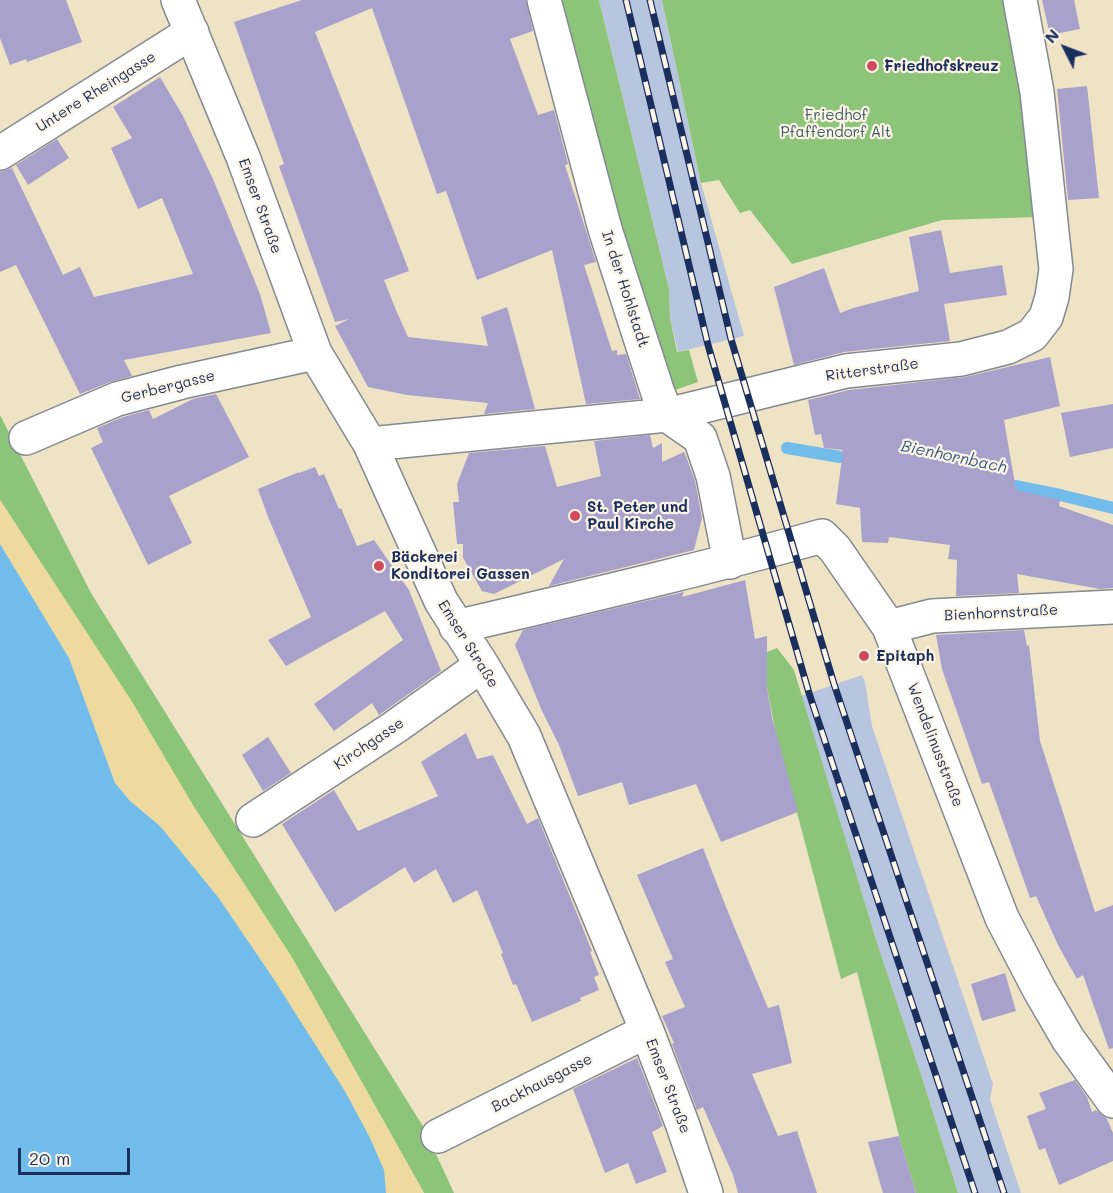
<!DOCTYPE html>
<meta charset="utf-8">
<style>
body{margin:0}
#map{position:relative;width:1113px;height:1193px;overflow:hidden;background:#efe3c5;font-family:Mali,sans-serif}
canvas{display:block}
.north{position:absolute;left:1035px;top:18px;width:60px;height:60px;-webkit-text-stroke:4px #fcf5e5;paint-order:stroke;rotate:312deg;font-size:16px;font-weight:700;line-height:24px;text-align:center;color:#1b2f5e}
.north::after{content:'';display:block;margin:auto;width:21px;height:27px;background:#1b2f5e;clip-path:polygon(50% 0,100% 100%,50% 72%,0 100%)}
.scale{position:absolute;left:18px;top:1148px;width:112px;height:27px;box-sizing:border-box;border:3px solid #1b2f5e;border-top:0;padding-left:8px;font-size:18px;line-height:21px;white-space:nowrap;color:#1b2f5e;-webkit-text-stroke:4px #fcf5e5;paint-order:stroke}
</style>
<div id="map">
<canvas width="1113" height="1193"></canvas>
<div class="north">N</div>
<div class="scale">20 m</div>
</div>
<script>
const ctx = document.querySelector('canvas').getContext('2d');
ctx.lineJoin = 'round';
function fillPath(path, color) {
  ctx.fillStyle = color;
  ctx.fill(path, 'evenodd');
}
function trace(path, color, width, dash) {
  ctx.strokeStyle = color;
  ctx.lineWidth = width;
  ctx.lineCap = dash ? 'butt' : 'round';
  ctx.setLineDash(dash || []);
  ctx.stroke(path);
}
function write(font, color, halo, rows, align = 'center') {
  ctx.font = font + ' Mali,sans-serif';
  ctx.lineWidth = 4.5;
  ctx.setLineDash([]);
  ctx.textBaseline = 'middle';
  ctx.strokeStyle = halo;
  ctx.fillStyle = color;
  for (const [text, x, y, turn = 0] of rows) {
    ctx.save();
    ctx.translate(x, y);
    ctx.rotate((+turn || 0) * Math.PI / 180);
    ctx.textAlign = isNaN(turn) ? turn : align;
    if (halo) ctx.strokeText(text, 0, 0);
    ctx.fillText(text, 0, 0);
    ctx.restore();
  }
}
fillPath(new Path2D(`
 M599,0h63l39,183 43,153 -66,16 -8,-34 -1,-29z
 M862,675l3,7 7,44 44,131 77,227 -3,15 31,94h-63l-32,-103 -48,-144 -77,-250z`), '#b8c5de');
fillPath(new Path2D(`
 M561,0h38l70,289 1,29 7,34 12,-2 9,32 -23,8 -53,-164z
 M662,0h348l30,217 -98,3 -150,44 -42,-54 -10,3 -21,-33 -18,3z
 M0,415l91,178 333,535 30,65h-30l-133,-237 -97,-149 -64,-107 -130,-200z
 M777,648l17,22 84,276 48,144 32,103h-42l-17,-57 -42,-164 -16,7 -65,-246 -9,-45v-36z`), '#8cc579');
fillPath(new Path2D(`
 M0,500l131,200 63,107 97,149 133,237h-38l-1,-4 -112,-211 -55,-81 -58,-71 -30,-25 -15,-18 -46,-125 -69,-114z`), '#eeda9e');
fillPath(new Path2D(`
 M0,544l69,114 46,125 15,18 30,25 58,71 55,81 73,115 24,45 14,32 2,23h-386z`), '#71bcea');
trace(new Path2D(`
 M787,448l53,9 16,1
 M1000,483l60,12 53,13`), '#71bcea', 12);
fillPath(new Path2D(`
 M0,0h66l16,42 -55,20 -1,-3 -16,6 -10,-27z
 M302,0h224l7,31 -23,8 28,76 16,-5 14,54 -3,1 31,97 -12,3 28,86 5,-1v5l9,-1 14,45 -54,5 -34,-154 -75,30 -31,-89 -9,3 -65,-186 -57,24 71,179 23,60 -25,9 12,30 12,27 80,9 -7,-29 26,-10 28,102 -51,5 4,-11 -81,-8 -39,-8 -33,-61 14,-7 -14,3 -56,-156 5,-2 -50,-142z
 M1042,0h32l6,29 -30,6z
 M160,77l23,39 30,63 47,115 11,39 -147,27 8,16 -22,6 -30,12 -64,-129 -16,7v-100l12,-4 51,107 17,-8 14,30 99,-23 -31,-76 -24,11 -27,-61 21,-10 -19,-31z
 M1087,86l12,112 -31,2 -11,-111z
 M57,139l12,19 -41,27 -12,-20z
 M941,230l9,43 52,-8 5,30 -63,9 6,37 -106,11 -50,13 -20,-78 50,-19 16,45 13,-5 66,-17 -10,-54z
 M1050,357l10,49 -56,14 12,70 44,10 -1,6 54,19v63l-13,1 -83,-15 2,19 -63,3 1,-36 -9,-1 2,-14 -61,-8 -1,6 -26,-1 -2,-34 -24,-4 7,-54 -19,-2 -3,-14 -6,1 -7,-35 41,-10 116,-13z
 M216,394l33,63 -80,39 23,47 -44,22 -57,-117 12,-6 -6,-14 26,-11 26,-7 4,9 40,-20z
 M1113,404v44l-43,9 -9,-44z
 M650,435l3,13 9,-5v19l22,-10 2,4 9,25 7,37 -8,32 -145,36 15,-27 -70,35 -12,-3 -19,-33v-14h-6l-4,-42h6l-2,-18 12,-31 76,-7 12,41 44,-11 -7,-35z
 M315,467l4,9 5,-2 15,35 2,-1 16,38 17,-6 35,50 32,81 -62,44 -7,-12 -38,28 -20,-27 89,-64 -18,-29 -99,55 -18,-26 43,-23 -43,-100 -10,-28 41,-17v1z
 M745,580l10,59 12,-3v52l5,29 26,95 -77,30 -25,-58 -67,21 -7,-23 -44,14 -19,-51 -17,-34 -27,-66 8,-15 161,-38 -2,5z
 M1024,630l3,16 2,-1 11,96 55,171 18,-7v143l-4,1 -26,-74 -6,4 -19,-34 -22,-49 -6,2 -41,-116 -7,2 -40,-115 -6,-34z
 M466,733l11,26 16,-4 34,69 11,-6 54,133 -2,1 9,23 -5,2 5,13 -19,8 1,3 -49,21 -16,-38 -3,1 -12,-31 2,-1 -26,-63 -24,13 -17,-34 -22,14 -9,-16 -70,45 -53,-88 52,-34 24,41 80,-35 -17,-34z
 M268,737l23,36 -28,18 -21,-36z
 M703,848l25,64 40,96 11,-3 13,58 -40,11 26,62 19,-5 20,62h-79l-5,-18 -30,-68 -6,3 -25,-66 2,-1 -12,-27 23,-9 -20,-45 8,-3 -36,-84z
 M1005,973l11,38 -34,10 -11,-37z
 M637,1058l26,68 -11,6 15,40 -31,12 -8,-21 -23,10 -32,-84z
 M1075,1080l12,17 5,15 4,-2 11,9 6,14v28l-54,24 -14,-37 -6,2 -12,-34 19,-7 -7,-16z
 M899,1136l17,57h-33l-15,-51z`), '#a8a1cc');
const minor = new Path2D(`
 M178,0l65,157 72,196 55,91 71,157 41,64 42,71 123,295 35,92 24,70
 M544,0l61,229 53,164 9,22 33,23 13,38 17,86
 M0,153l192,-121
 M26,438l91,-39 65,-17 133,-29
 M370,444l297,-29 179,-44 115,-12 47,-12 24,-12 14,-18 6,-20 4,-28 -19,-177 -17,-92
 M456,627c123,-29 245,-57 366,-91l13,13 54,78 113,291 37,71 29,50 45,62
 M889,627l43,-11 181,-9
 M253,820l142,-93 87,-62
 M438,1136l209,-105`);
trace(minor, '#858992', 36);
trace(minor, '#fff', 33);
const rail = new Path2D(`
 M626,0l82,345 101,348 166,500
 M650,0l81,339 103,345 170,509`);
trace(rail, '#1b2f5e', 7);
trace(rail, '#fcf5e5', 4.5, [14]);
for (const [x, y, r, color] of [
 [872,66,6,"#d1495b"],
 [575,516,6,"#d1495b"],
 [379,566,6,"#d1495b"],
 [864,656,6,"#d1495b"]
]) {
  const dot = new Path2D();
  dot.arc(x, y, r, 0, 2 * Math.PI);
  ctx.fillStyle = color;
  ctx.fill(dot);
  trace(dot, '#fcf5e5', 2);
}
write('bold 15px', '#1b2f5e', '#fcf5e5', [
 ["Friedhofskreuz",884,66],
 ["St. Peter und",587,507],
 ["Paul Kirche",587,524],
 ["Bäckerei",391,557],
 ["Konditorei Gassen",391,574],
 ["Epitaph",876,656]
], 'left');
write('15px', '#1b2f5e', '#fcf5e5', [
 ["Untere Rheingasse",96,92,-32],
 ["Emser Straße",260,206,70],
 ["In der Hohlstadt",625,289,72],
 ["Ritterstraße",872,370,-8],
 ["Gerbergasse",168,387,-14],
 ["Bienhornstraße",1001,613,-3],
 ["Emser Straße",468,644,58],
 ["Kirchgasse",369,744,-34],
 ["Wendelinusstraße",935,745,69],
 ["Backhausgasse",542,1083,-27],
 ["Emser Straße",668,1086,69]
]);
write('15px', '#3d5c66', '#fcf5e5', [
 ["Friedhof",836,115],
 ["Pfaffendorf Alt",836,132]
]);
write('italic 16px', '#355988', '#fcf5e5', [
 ["Bienhornbach",954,457,12]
]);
</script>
